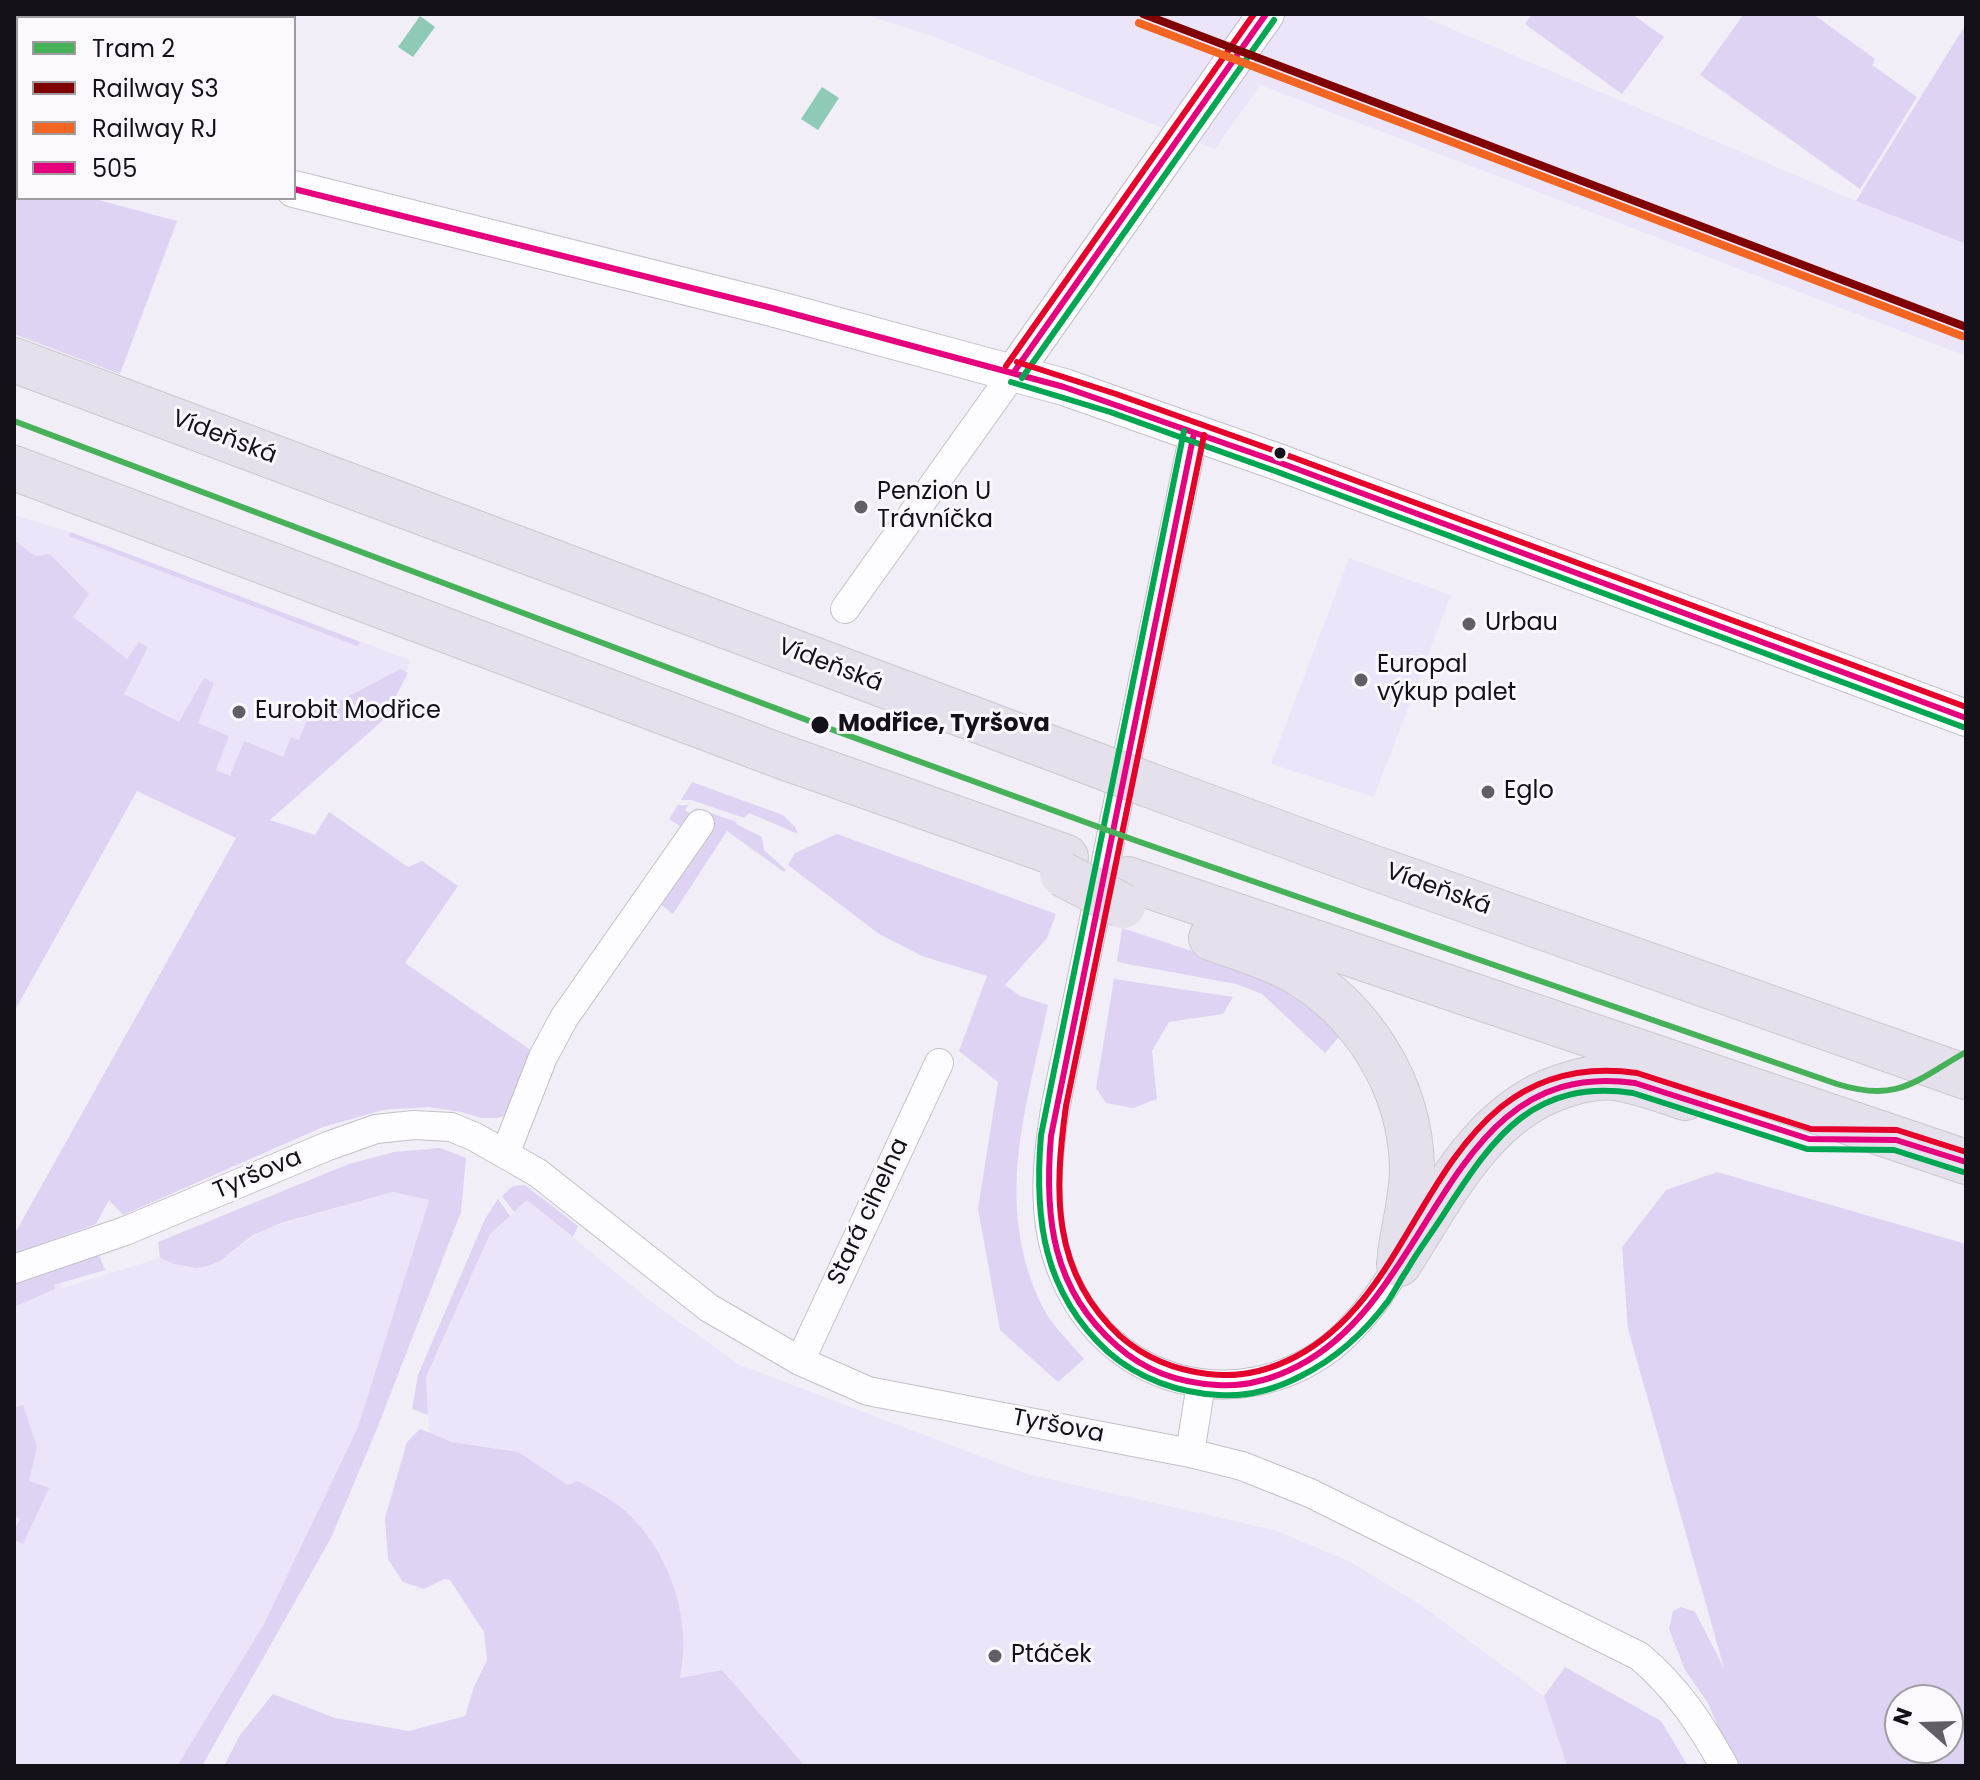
<!DOCTYPE html>
<meta charset="utf-8">
<style>
body{margin:0}
#map{position:relative;width:1980px;height:1780px;overflow:hidden;background:#f1eef8;font-family:Poppins,sans-serif}
canvas{display:block}
.frame{position:absolute;inset:0;border:16px solid #141118;pointer-events:none}
.legend{position:absolute;left:16px;top:16px;width:280px;height:184px;box-sizing:border-box;background:#fbf9fd;border:2px solid #9f9ca1;margin:0;padding:10px 14px;list-style:none;font-size:24px;color:#141118}
.legend li{display:flex;align-items:center;gap:16px;height:40px}
.legend b{width:40px;border:2px solid #9f9ca1}
.north{position:absolute;left:1884px;top:1684px;width:80px;height:80px;box-sizing:border-box;background:#fbf9fd;border:2px solid #9f9ca1;border-radius:50%;rotate:290deg;font-size:22px;font-weight:700;line-height:32px;text-align:center;color:#141118}
.north::after{content:'';display:block;margin:auto;width:28px;height:36px;background:#615e66;clip-path:polygon(50% 0,100% 100%,50% 72%,0 100%)}
</style>
<div id="map">
<canvas width="1980" height="1780"></canvas>
<div class="frame"></div>
<ul class="legend">
<li><b style="height:10px;background:#47b15a"></b>Tram 2</li>
<li><b style="height:10px;background:#800000"></b>Railway S3</li>
<li><b style="height:10px;background:#f26522"></b>Railway RJ</li>
<li><b style="height:10px;background:#e5007d"></b>505</li>
</ul>
<div class="north">N</div>
</div>
<script>
const ctx = document.querySelector('canvas').getContext('2d');
ctx.lineJoin = 'round';
function fillPath(path, color) {
  ctx.fillStyle = color;
  ctx.fill(path, 'evenodd');
}
function trace(path, color, width, dash) {
  ctx.strokeStyle = color;
  ctx.lineWidth = width;
  ctx.lineCap = dash ? 'butt' : 'round';
  ctx.setLineDash(dash || []);
  ctx.stroke(path);
}
function write(font, color, halo, rows, align = 'center') {
  ctx.font = font + ' Poppins,sans-serif';
  ctx.lineWidth = 6;
  ctx.setLineDash([]);
  ctx.textBaseline = 'middle';
  ctx.strokeStyle = halo;
  ctx.fillStyle = color;
  for (const [text, x, y, turn = 0] of rows) {
    ctx.save();
    ctx.translate(x, y);
    ctx.rotate((+turn || 0) * Math.PI / 180);
    ctx.textAlign = isNaN(turn) ? turn : align;
    if (halo) ctx.strokeText(text, 0, 0);
    ctx.fillText(text, 0, 0);
    ctx.restore();
  }
}
fillPath(new Path2D(`
 M864,14h553l439,187 110,43v112l-706,-271 -45,64 -275,-110z
 M14,515l56,17 340,128 -7,24 -21,37 -133,116 -235,-156z
 M1349,558l102,37 -77,202 -103,-33z
 M393,1192l36,7 -71,228 -94,197 -87,142h-163v-469l46,-15 2,6 98,-30 14,6 46,-3 44,-32z
 M527,1200l126,103 87,62 287,109 247,56 75,31 69,42 126,93 23,70h-762l-83,-95 -42,7 4,-14 -3,-36 -8,-45 -244,-150 -3,-55 64,-144z`), '#ece5f9');
fillPath(new Path2D(`
 M1532,14h100l32,23 -42,57 -97,-70z
 M1744,14h69l62,45 -3,6 45,32 -57,92 -160,-114z
 M1966,24v220l-110,-43z
 M14,177l4,2v19h73l86,23 -57,153 -106,-40z
 M70,532l288,109 2,2 -3,3 -288,-110z
 M14,540l21,16 15,-2 39,40 -16,23 54,42 12,-17 9,5 -24,47 55,28 25,-44 10,5 -16,40 31,13 -13,34 14,6 14,-35 39,16 8,-20 8,3 13,-33 11,3 77,-41 8,4 -26,48 -112,99 45,15 14,-23 79,55 14,-6 36,25 -53,77 130,90 -26,61 -11,4h-16l-21,-6 -33,-5 -45,3 -60,17 -200,88 -14,-15 -13,24 -82,30v-19l222,-397 -99,-47 -123,221z
 M692,782l91,33 12,12 3,7 -49,-21 -5,5 -53,-18h-10z
 M678,805h10l-3,5 6,4 5,-6 41,14 -1,2 26,13 2,13 22,20 -2,2 -57,-41 -54,83 -14,-11 24,-75 -14,-9z
 M837,834l219,80 -9,24 -42,47 15,11 28,9c-22,104 -55,199 -6,301 9,19 29,37 42,53l-26,23 -58,-52 -22,-121 20,-127 -39,-31 28,-75 -65,-20 -43,-22 -91,-69 7,-12z
 M1122,928l145,48 77,55 -19,22 -63,-59 -26,-10 -119,-22z
 M1114,979l119,18 -10,17 -54,8 -17,29 5,48 -24,9 -27,-5 -10,-15z
 M440,1148l26,10 -5,54 -83,214 -47,112 -129,228h-25l87,-142 94,-197 71,-227 -36,-8 -112,31 -28,12 -33,26 -12,5 -11,2 -23,-4 -14,-6 -2,-16 191,-78 45,-12z
 M1717,1172l249,72v522h-231l-27,-63 -23,-33 -16,-41 4,-18 8,-4 14,5 29,56 -96,-339 -6,-82 44,-57zM1900,1700h48v48h-48z
 M525,1185l53,41 -5,11 -46,-37 -13,12 -12,-16 11,-10z
 M498,1199l12,17 -20,18 -64,143 2,38 -16,-6 6,-34 67,-156z
 M99,1255l6,15 -51,15 1,4 -41,18v-23z
 M23,1405l14,42 -8,34 20,7 -26,56 -9,-4v-9l6,-12 -6,-3v-108z
 M420,1429l32,13 66,10 50,33 10,-4c15,9 34,18 47,30 44,39 68,109 55,167l42,-8 83,96h-581l16,-31 33,-41 62,24 74,13 56,-15 9,-29 13,-27 -3,-28 -34,-52 -6,-1 -20,10 -21,-7 -15,-23 -3,-41 22,-76z
 M1565,1667l96,54 27,45h-121l-23,-70z`), '#ded3f2');
fillPath(new Path2D(`
 M420,16l15,11 -22,30 -15,-10z
 M822,87l17,11 -21,32 -17,-11z`), '#8ecab6');
const minor = new Path2D(`
 M1194,433l-138,671c-10,59 -16,118 9,174 46,107 173,139 265,70 29,-23 50,-52 69,-84
 M845,609l169,-237
 M505,1154l38,-97 21,-39 136,-194
 M14,1269l111,-38 203,-85 48,-17 38,-4 37,2 24,10 63,36 171,135 91,53 68,30 322,62 52,13 68,27 329,163c37,31 62,68 85,110
 M800,1361l139,-298
 M1190,1453l11,-69`);
const tertiary = new Path2D(`
 M14,121l4,1
 M294,189l478,119 292,79 214,75 688,256
 M1014,372l252,-358`);
const trunk = new Path2D(`
 M14,360l1072,401
 M14,468l769,289 283,100
 M1149,785l217,80 600,212
 M1128,879l838,283
 M1211,938c27,10 55,18 80,31 72,40 120,118 121,200 0,27 -8,57 -12,84
 M1399,1264c43,-66 82,-150 161,-177 18,-6 35,-11 54,-9 23,3 48,12 71,20`);
trace(minor, '#c3c0c8', 30);
trace(tertiary, '#c3c0c8', 38);
trace(trunk, '#cbc9ce', 46);
trace(minor, '#fdfcfe', 28);
trace(tertiary, '#fdfcfe', 36);
trace(trunk, '#e5e1ec', 44);
const trunkBridge = new Path2D(`
 M1086,761l63,24
 M1062,874l61,32`);
trace(trunkBridge, '#cbc9ce', 46, []);
trace(trunkBridge, '#e5e1ec', 44);
trace(new Path2D(`
 M294,189l478,119 292,79 214,75 688,256
 M1014,372l252,-358
 M1194,433l-143,703c-7,81 1,154 66,210 28,25 63,37 100,39 29,2 56,-6 81,-19 140,-72 147,-310 337,-283l174,56 87,1 70,22`), '#e5007d', 6);
trace(new Path2D(`
 M1022,378l252,-358
 M1011,382l99,30 165,59 688,256
 M1184,431l-143,704c-7,84 2,157 67,217 31,27 71,41 111,43 29,2 57,-6 82,-19 34,-17 64,-44 87,-75 7,-10 12,-21 19,-31 12,-21 27,-40 40,-61 48,-74 87,-130 186,-116l174,56 87,1 69,22`), '#00a651', 6);
trace(new Path2D(`
 M1017,362l99,32 165,59 685,254
 M1006,366l248,-352
 M1204,435l-138,671c-12,86 -15,166 54,230 25,22 55,34 88,38 31,4 60,-3 87,-17 101,-53 122,-181 206,-250 40,-32 87,-41 136,-34l174,56 86,1 69,22`), '#e4002b', 6);
trace(new Path2D(`
 M1143,14l823,313`), '#800000', 8);
trace(new Path2D(`
 M1139,23l823,313`), '#f26522', 8);
trace(new Path2D(`
 M14,421l822,310 301,110 700,243c61,19 78,-3 129,-32`), '#47b15a', 6);
for (const [x, y, r, color] of [
 [1280,453,7,"#141118"],
 [861,507,8,"#615e66"],
 [1469,624,8,"#615e66"],
 [1361,680,8,"#615e66"],
 [239,712,8,"#615e66"],
 [820,725,10,"#141118"],
 [1488,792,8,"#615e66"],
 [995,1656,8,"#615e66"]
]) {
  const dot = new Path2D();
  dot.arc(x, y, r, 0, 2 * Math.PI);
  ctx.fillStyle = color;
  ctx.fill(dot);
  trace(dot, '#fbf9fd', 3);
}
write('24px', '#141118', '#fbf9fd', [
 ["Vídeňská",224,438,21],
 ["Vídeňská",830,666,21],
 ["Vídeňská",1438,890,20],
 ["Tyršova",258,1175,-23],
 ["Stará cihelna",869,1212,-65],
 ["Tyršova",1058,1427,11]
]);
write('24px', '#141118', '#fbf9fd', [
 ["Penzion U",877,493],
 ["Trávníčka",877,521],
 ["Urbau",1485,624],
 ["Europal",1377,666],
 ["výkup palet",1377,694],
 ["Eurobit Modřice",255,712],
 ["Eglo",1504,792],
 ["Ptáček",1011,1656]
], 'left');
write('bold 24px', '#141118', '#fbf9fd', [
 ["Modřice, Tyršova",838,725]
], 'left');
</script>
